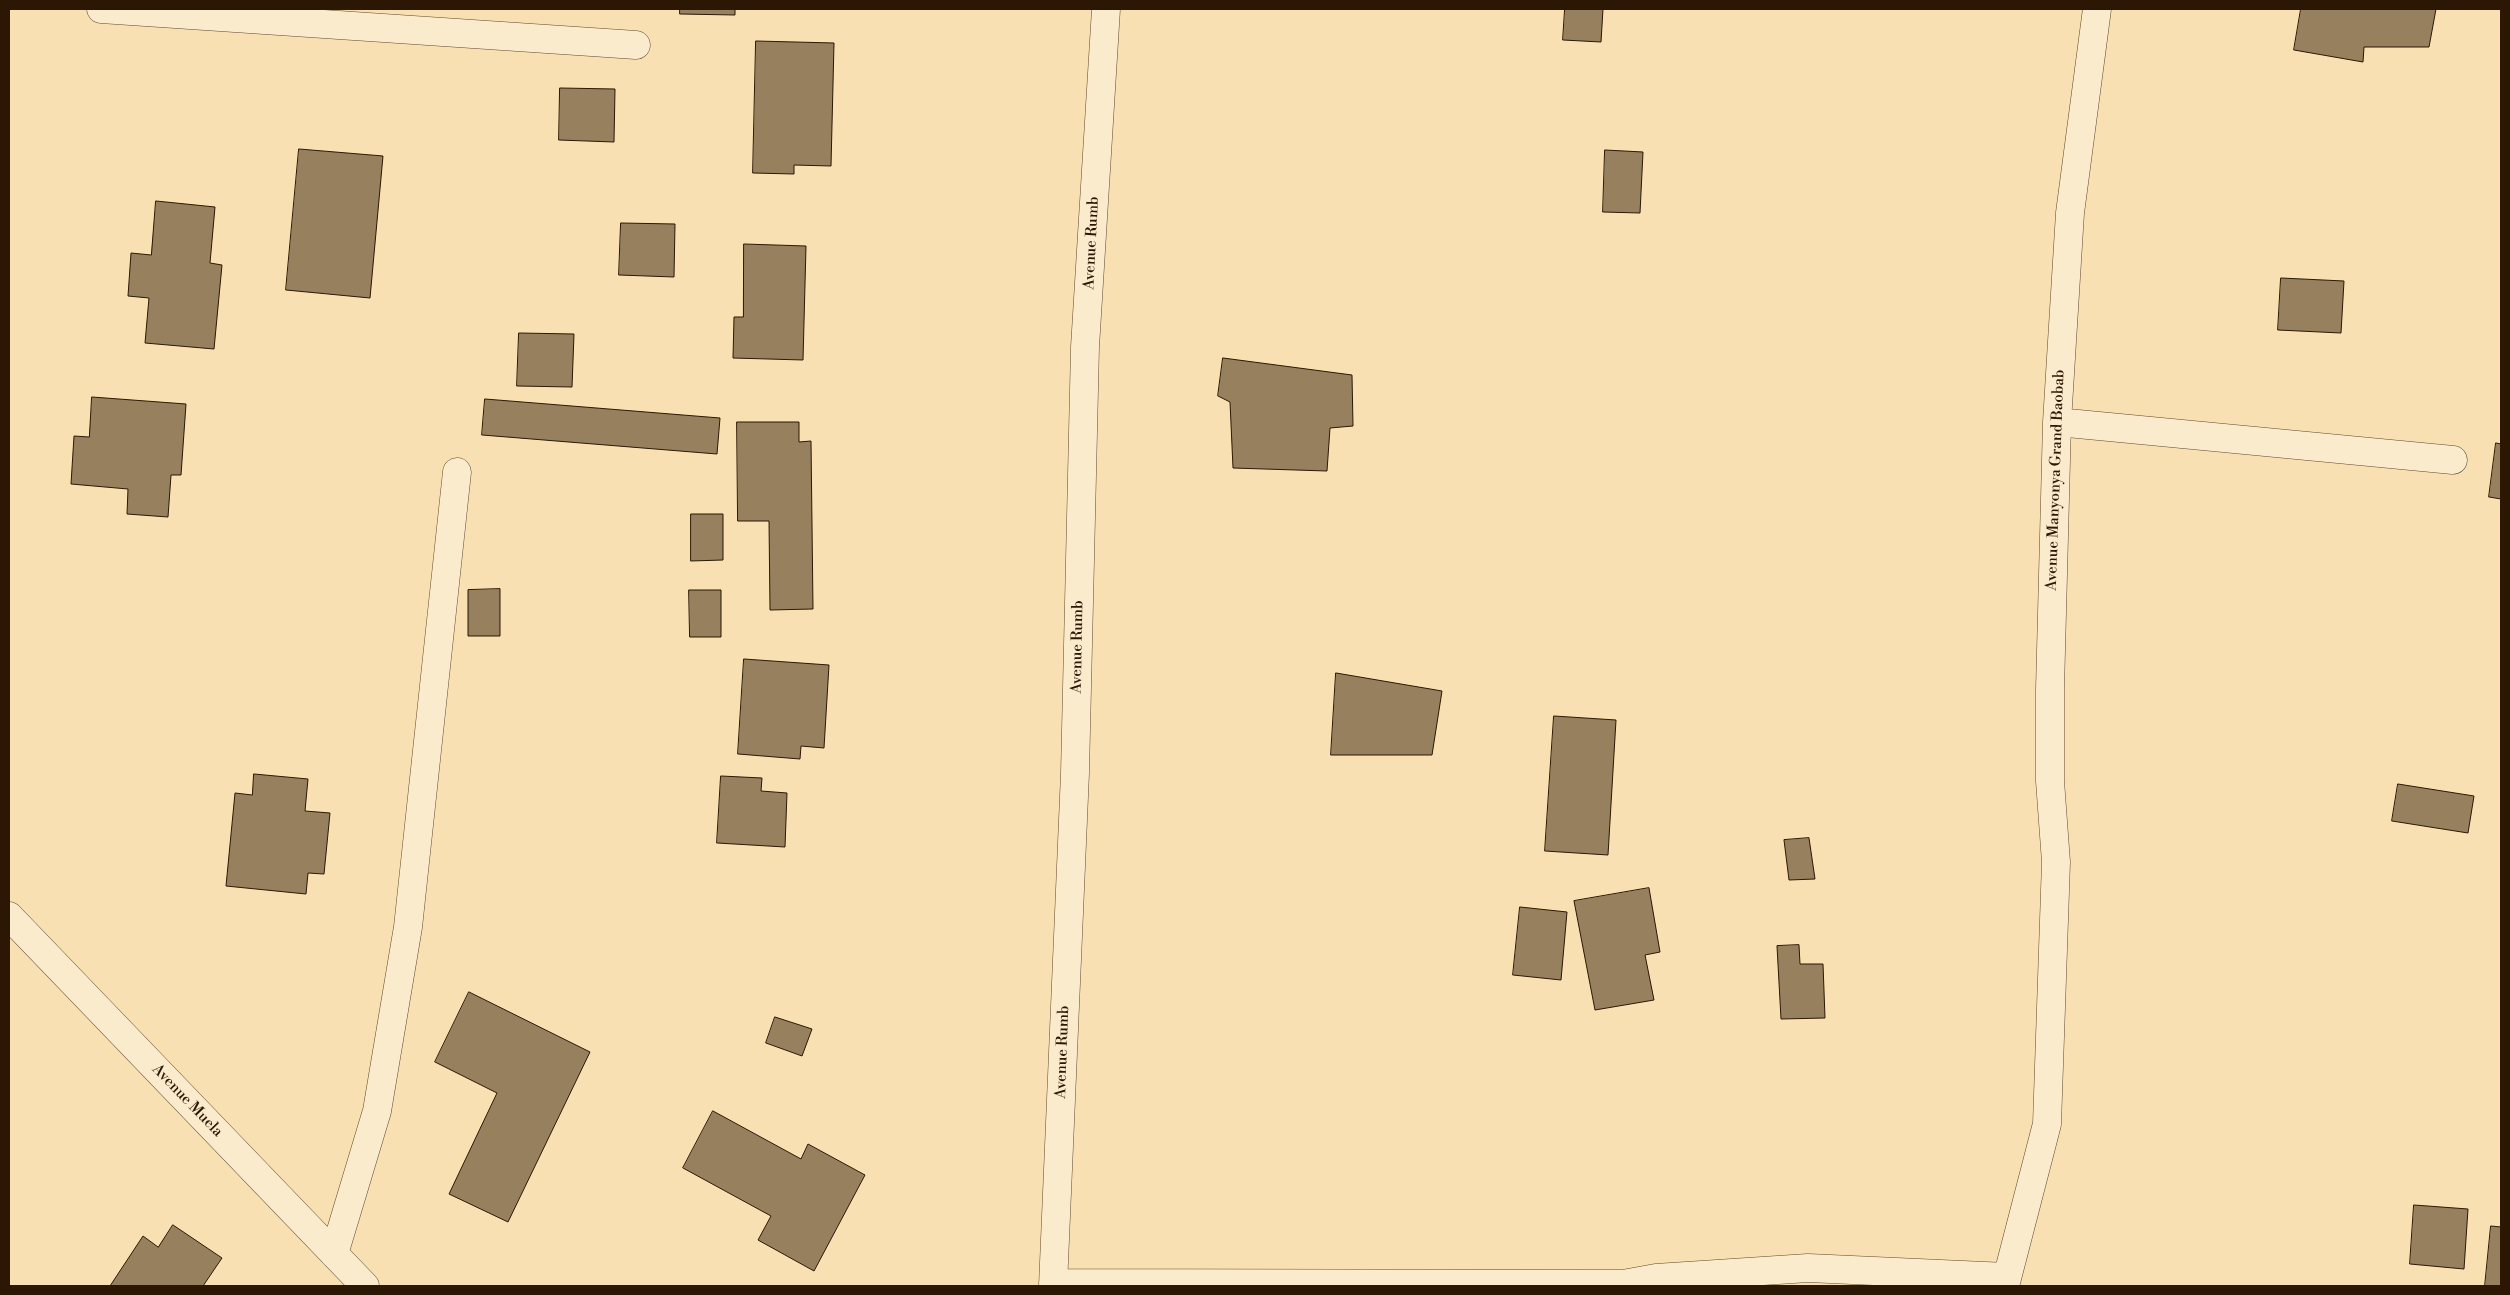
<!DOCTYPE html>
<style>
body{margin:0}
#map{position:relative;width:2510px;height:1295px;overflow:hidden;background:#f9e0b2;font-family:"Libre Bodoni",serif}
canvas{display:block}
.frame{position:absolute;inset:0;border:10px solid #2b1704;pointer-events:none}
</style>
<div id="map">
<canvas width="2510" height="1295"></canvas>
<div class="frame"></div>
</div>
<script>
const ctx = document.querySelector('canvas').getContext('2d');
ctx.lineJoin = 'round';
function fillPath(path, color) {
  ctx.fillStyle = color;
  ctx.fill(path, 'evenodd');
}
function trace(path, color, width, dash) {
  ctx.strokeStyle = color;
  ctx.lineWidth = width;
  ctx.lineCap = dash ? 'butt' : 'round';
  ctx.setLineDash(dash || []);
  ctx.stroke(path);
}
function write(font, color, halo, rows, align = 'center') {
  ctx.font = font + ' "Libre Bodoni",serif';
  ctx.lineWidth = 5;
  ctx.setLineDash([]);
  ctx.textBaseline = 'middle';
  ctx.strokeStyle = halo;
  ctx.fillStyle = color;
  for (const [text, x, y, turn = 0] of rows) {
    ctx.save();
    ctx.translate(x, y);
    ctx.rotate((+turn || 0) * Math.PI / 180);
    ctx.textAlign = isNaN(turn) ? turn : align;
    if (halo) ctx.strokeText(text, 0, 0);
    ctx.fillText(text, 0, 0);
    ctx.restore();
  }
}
const building = new Path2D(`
 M680,9h55v6l-55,-1z
 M1565,9h38l-2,33 -38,-2z
 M2301,9h135l-7,38h-65l-1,15 -69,-12z
 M756,41l78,2 -3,123 -37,-1v9l-41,-1z
 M560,88l55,1 -1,53 -55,-2z
 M299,149l84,7 -13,142 -84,-8z
 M1605,150l38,2 -3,61 -37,-1z
 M156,201l59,6 -5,56 12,2 -8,84 -69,-6 4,-45 -21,-2 3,-43 20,2z
 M621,223l54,1 -1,53 -55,-2z
 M744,244l62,2 -3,114 -70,-2 1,-41h9z
 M2281,278l63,3 -3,52 -63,-3z
 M519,333l55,1 -2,53 -55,-1z
 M1223,358l129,17 1,51 -23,2 -3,43 -94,-3 -3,-66 -12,-6z
 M92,397l94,7 -5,71h-10l-3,42 -41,-3 1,-25 -57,-5 3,-48 15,1z
 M485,399l235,19 -3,36 -235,-19z
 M737,422h62v20l12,-1 2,168 -43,1 -1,-89h-31z
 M2496,443l5,1v55l-12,-2z
 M691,514h32v46l-32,1z
 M500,589v47h-32v-46z
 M689,590h32v47h-31z
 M744,659l85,6 -5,83 -23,-2 -1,13 -62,-5z
 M1336,673l106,18 -10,64h-101z
 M1554,716l62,4 -8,135 -63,-4z
 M254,774l54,5 -3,32 25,2 -6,61 -16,-1 -2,21 -80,-8 9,-93 17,2z
 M721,776l41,2 -1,13 26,2 -2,54 -68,-4z
 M2398,784l76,12 -6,37 -76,-12z
 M1809,838l6,41 -26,1 -5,-40z
 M1649,888l11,64 -15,3 9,45 -59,10 -21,-109z
 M1520,907l47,5 -6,68 -48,-5z
 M1799,945l1,19h23l2,54 -44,1 -4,-73z
 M469,992l121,60 -82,170 -59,-28 48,-101 -62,-31z
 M775,1017l37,12 -10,27 -36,-13z
 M713,1111l88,48 7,-15 57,31 -51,96 -56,-31 13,-24 -88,-48z
 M2414,1205l54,4 -4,60 -54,-5z
 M173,1225l49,33 -19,28h-93l33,-50 15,11z
 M2491,1226l10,1v59h-16z`);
fillPath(building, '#96805e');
trace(building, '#2b1704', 1);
const minor = new Path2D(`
 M101,9l535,36
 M2057,422l396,38
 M9,916l356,370
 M334,1254l43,-143 31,-184 49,-455
 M1053,1283l570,1 33,-6 152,-10 199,9
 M1053,1286l22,-513 10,-426 21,-338
 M2005,1286l42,-162 9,-262 -6,-81v-92l7,-267 13,-209 27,-204`);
trace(minor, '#5e4930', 29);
trace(minor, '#fbebcd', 28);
write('15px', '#2b1704', '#fbebcd', [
 ["Avenue Rumb",1092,243,-87],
 ["Avenue Manyonya Grand Baobab",2056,480,-88],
 ["Avenue Rumb",1078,647,-89],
 ["Avenue Rumb",1063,1052,-88],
 ["Avenue Muela",187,1101,46]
]);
</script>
